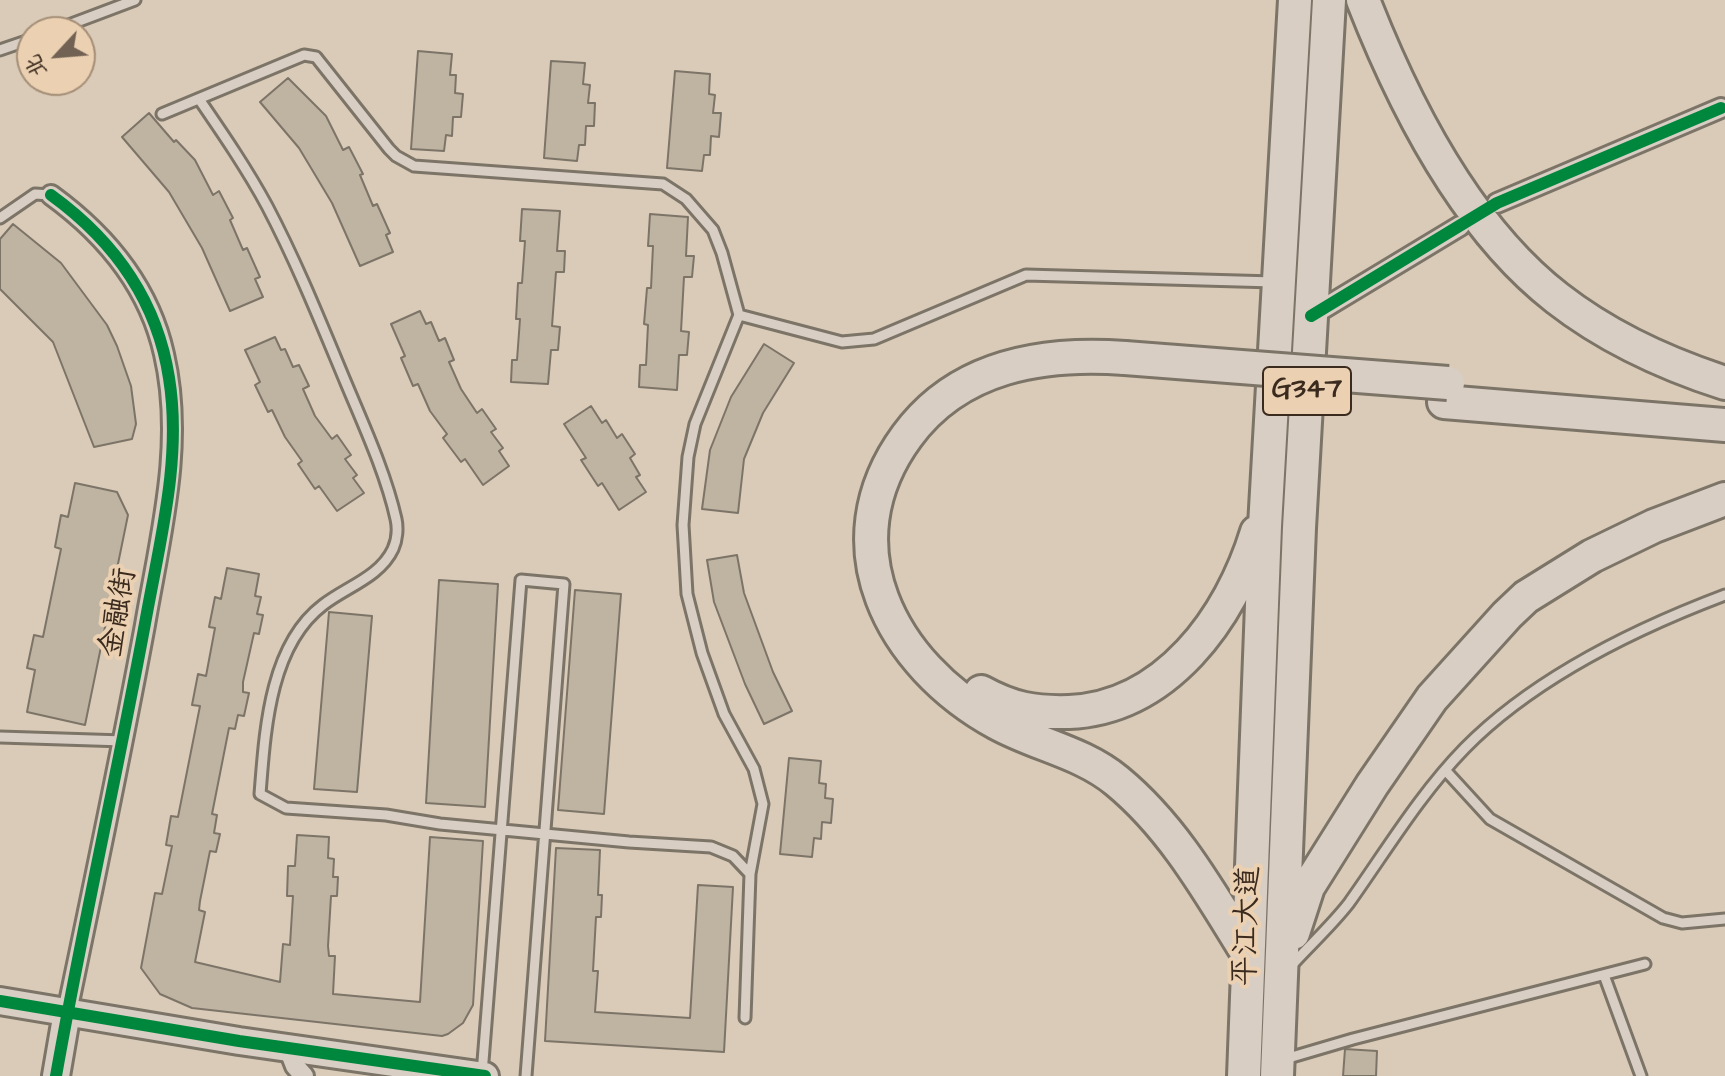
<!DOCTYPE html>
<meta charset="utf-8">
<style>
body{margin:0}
#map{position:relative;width:1725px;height:1076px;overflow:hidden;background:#d9cbb8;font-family:"Architects Daughter","LXGW WenKai TC",sans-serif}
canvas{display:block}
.north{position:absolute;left:16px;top:16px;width:80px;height:80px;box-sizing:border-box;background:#ebd1b2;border:2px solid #a58e77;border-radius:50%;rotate:244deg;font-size:22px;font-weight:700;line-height:32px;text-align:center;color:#3b2a1e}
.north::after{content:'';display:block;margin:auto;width:28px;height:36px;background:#726254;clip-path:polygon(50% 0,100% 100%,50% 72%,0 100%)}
</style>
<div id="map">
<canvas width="1725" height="1076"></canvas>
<div class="north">北</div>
</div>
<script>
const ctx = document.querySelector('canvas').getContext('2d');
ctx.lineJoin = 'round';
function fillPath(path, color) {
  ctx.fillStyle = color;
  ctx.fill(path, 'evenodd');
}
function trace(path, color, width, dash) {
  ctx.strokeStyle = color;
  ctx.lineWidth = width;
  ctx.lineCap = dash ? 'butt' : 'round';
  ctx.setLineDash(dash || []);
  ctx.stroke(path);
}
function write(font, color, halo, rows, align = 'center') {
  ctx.font = font + ' "Architects Daughter","LXGW WenKai TC",sans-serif';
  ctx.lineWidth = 8;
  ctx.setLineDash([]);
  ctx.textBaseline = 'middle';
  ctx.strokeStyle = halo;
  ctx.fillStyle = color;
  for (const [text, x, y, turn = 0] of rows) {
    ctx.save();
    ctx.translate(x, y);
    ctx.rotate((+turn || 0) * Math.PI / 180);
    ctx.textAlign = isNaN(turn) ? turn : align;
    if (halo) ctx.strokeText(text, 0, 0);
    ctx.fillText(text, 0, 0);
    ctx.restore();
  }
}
const building = new Path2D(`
 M418,51l34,3 -2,21h6l-1,18 8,1 -2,23h-8l-1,19 -6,-1 -2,16 -33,-2z
 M551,61l34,2 -2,21 7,1 -2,18h7l-1,23h-8l-1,19h-6l-2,16 -33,-3z
 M675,71l35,3 -1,20 6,1 -2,18h8l-2,24 -8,-1 -1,19h-6l-2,16 -35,-3z
 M288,78l38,38 17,34 6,-3 14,27 -3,1 13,31 4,-2 13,29 -4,2 7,17 -33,14 -28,-63 -33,-55 -39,-46z
 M149,113l25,29 2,-2 19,20 18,35 6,-4 14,27 -3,2 13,30 4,-2 13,29 -5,2 8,18 -33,14 -28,-63 -33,-56 -47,-55z
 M522,209l38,2 -3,40h8l-1,21h-8l-4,54 8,1 -2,23h-7l-3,34 -37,-2 1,-22h5l3,-41h-4l2,-36h4l3,-42h-5z
 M650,214l38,3 -2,39h8l-2,21h-8l-3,54 8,1 -2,23h-8l-2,35 -38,-3 1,-22h6l2,-40 -4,-1 3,-36h4l2,-42h-5z
 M13,224l48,39 46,62 10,21 14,40 5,38 -4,15 -38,8 -41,-105 -53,-53v-50z
 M420,311l6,13 5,-2 8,19 6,-3 9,22 -5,2 12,27 16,24 5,-4 14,20 -5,3 12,16 -4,3 10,15 -26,19 -18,-26 -4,3 -18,-24 4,-4 -17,-23 -12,-27 -5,2 -12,-28 4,-2 -14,-32z
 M275,337l6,13 4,-1 8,18 6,-2 10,21 -6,3 12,27 17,23 5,-4 14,20 -6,4 12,16 -4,3 11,15 -27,18 -18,-25 -4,3 -17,-25 4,-3 -17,-24 -13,-27 -4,2 -13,-27 5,-3 -15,-32z
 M764,344l30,19 -31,50 -19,46 -6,54 -36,-4 8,-59 21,-53z
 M591,406l11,17 4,-3 11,18 5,-4 13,20 -5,4 10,17 -4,2 10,15 -27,18 -17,-27 -4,3 -17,-26 5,-2 -22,-34z
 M75,483l42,9 11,23 -43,210 -58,-13 8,-42 -8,-2 7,-33 9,2 18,-88 -6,-2 6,-32 7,2z
 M737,555l7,38 29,79 19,39 -28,13 -19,-40 -31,-82 -7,-42z
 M227,568l32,6 -4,22 6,1 -4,17 6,1 -4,19 -5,-1 -11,49v10l6,1 -5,23 -6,-1 -3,14 -6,-1 -17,86 5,1 -3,18 6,1 -4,18 -6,-1 -10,50 -1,9 6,2 -10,50 85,20 3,-38 7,1 3,-49h-6l1,-30h7l2,-31 32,2 -1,21 6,1 -1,18h5l-1,19h-6l-3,50 1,10h6l-2,38 87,8 10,-165 53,4 -10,164 -10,18 -15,11 -6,2 -250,-28 -32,-14 -19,-26 14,-75 7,1 10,-48 -6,-1 5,-29 7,1 22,-111 -8,-1 6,-31 8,2 9,-48 -6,-1 6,-30 6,2z
 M439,580l59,4 -13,223 -59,-4z
 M575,590l46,4 -17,220 -46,-4z
 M329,612l43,4 -15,176 -43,-3z
 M789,758l32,3 -2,22 7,1 -1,14 8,1 -2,24 -9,-1 -1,17 -7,-1 -2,19 -32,-3z
 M556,848l44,2 -2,45h4l-1,22h-5l-3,54h5l-3,41 95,6 8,-133 35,2 -9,165 -179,-11z
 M1345,1049l32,2 -1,25h-33z`);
fillPath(building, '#bfb3a2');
trace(building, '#7d7468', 2);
const lane = new Path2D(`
 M50,32l85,-32
 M0,50l32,-11
 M199,99c24,35 48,70 68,107 30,57 54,117 79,177 18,43 40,91 50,136 2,9 1,21 -3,30 -13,28 -47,38 -70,56 -54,41 -58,127 -63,189l26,14 100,7 54,9 189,18 82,5 22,9 17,18 -5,144
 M162,114l142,-59 12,2 73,92 7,7 18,10 249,18 23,15 27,31 9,23 17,62 -44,109 -7,33 -5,68 4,69 15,59 22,61 30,55 9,35 -13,70
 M0,218l35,-24 16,1
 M739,315l103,27 32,-3 152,-64 248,7
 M0,737l124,4
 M1446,771l44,48 173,99 19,5 43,-4
 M1291,966c19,-21 41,-41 58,-63 37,-52 71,-109 116,-155 69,-70 170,-119 260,-153
 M1604,975l37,101
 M1285,1059l68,-20 292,-75
 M482,1074l39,-494 43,4 -38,492`);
const street = new Path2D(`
 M51,195c55,40 98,92 113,159 21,90 -4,182 -19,271 -24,130 -51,258 -78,387
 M1497,203l224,-95
 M1311,316l149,-90
 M288,1048l7,18 9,10`);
const secondary = new Path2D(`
 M0,1001l239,40 246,35
 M56,1076l11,-64`);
const highway = new Path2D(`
 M1363,0c41,105 104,228 194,298 50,39 109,66 168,85
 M1125,358c-82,-6 -166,7 -218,78 -80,109 -16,229 90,287 40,22 85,29 120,58 57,47 93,112 131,173
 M1444,402l281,23
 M981,692c31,17 53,21 88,20 97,-4 162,-94 188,-180
 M1293,933l15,-46 64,-102 60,-87 75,-83 19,-18 66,-41 62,-30 71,-27
 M1244,1076l21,-550 30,-526
 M1277,1076l22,-548 30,-528`);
trace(lane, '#7d7468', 15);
trace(street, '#7d7468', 24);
trace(secondary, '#7d7468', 32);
trace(highway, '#7d7468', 38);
trace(lane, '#d8cec3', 9);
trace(street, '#d8cec3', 18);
trace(secondary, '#d8cec3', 26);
trace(highway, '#d8cec3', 32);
const highwayBridge = new Path2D(`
 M1125,358l323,25`);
trace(highwayBridge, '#7d7468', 38, []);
trace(highwayBridge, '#d8cec3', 32);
trace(new Path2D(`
 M51,195c62,45 106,105 118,183 13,80 -9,162 -23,240 -28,153 -63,305 -90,458
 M1311,316l186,-113 224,-95
 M0,1001l239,40 246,35`), '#00873e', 12);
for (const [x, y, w] of [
 [1307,391,88]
]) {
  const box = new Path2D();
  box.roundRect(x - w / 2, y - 24, w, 48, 6);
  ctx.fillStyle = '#ebd1b2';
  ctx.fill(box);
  trace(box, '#3b2a1e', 2);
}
write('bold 28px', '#3b2a1e', null, [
 ["G347",1307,391]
]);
write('30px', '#3b2a1e', '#ebd1b2', [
 ["金融街",120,613,-80],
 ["平江大道",1249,926,-88]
]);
</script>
